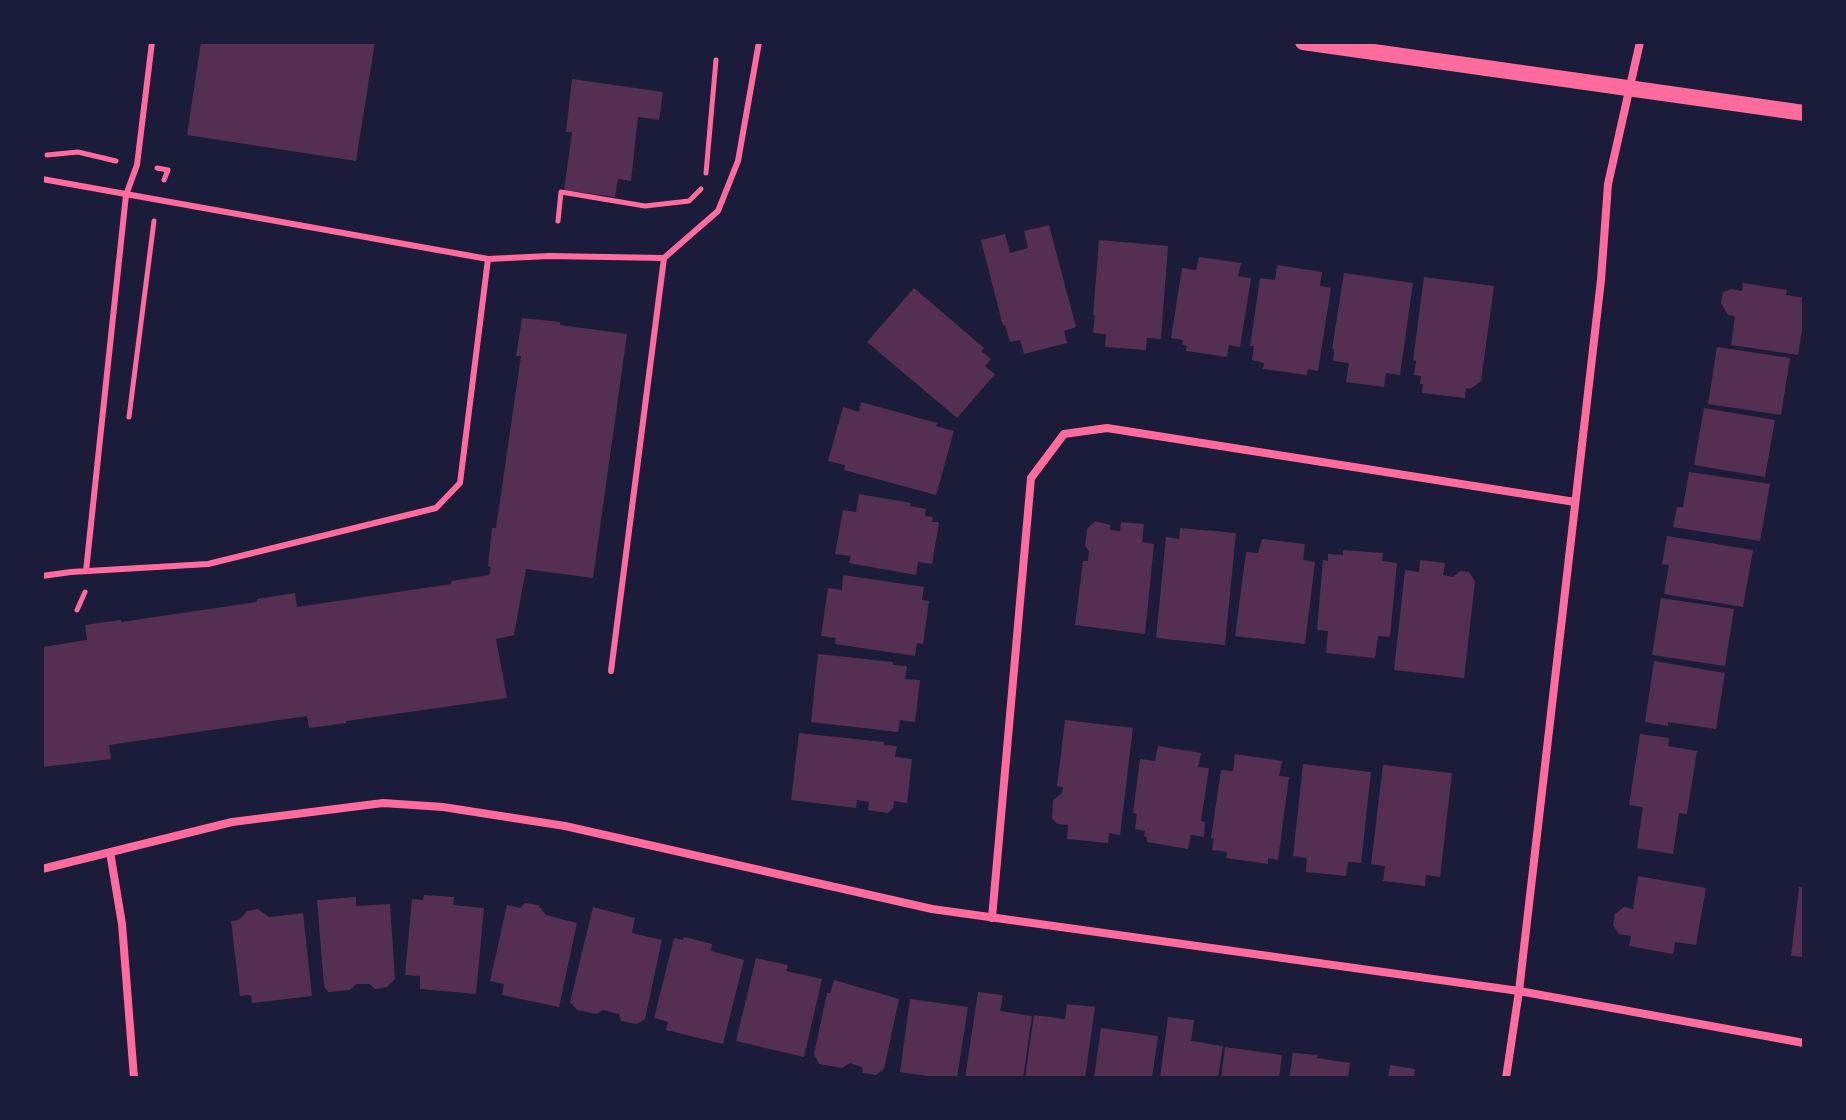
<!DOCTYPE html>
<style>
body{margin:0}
#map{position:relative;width:1846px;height:1120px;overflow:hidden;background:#1b1b3a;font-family:Jost,sans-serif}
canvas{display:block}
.frame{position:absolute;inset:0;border:44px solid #1b1b3a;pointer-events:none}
</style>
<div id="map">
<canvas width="1846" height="1120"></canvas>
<div class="frame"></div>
</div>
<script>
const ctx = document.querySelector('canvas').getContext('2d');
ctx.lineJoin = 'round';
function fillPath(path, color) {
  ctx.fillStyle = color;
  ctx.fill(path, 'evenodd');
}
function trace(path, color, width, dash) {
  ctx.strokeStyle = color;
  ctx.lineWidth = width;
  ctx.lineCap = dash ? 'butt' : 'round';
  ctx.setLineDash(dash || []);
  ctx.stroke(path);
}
fillPath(new Path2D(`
 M201,42h174l-19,119 -169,-26z
 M572,79l91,13 -4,28 -21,-3 -7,64 -13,-2 -3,18 -51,-7 8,-58h-6z
 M1049,225l27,102 -12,4 3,12 -43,11 -4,-14 -10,2 -5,-17 -2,1 -22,-86 24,-6 5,19 18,-5 -4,-17z
 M1099,240l69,6 -7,93 -14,-1 -1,12 -41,-3 1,-13 -13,-1 2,-17 -2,-1z
 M1199,257l42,6 -3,13 13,2 -11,69 -11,-2 -2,12 -41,-6 1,-5 -5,-1 1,-5 -12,-2 11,-70 14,2z
 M1277,265l45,7 -2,14 11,2 -13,83 -10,-2 -1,6 -44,-6 1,-6 -12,-3 2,-14h-4l10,-68 15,2z
 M1344,273l69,10 -13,92 -14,-2 -2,14 -38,-5 3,-19 -16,-2 1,-12h-2z
 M1424,277l70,9 -13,95 -11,8 -4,-1 -1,10 -43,-5 1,-9h-3l1,-8 -7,-1 2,-14 -3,-1z
 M1743,283l44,7 -1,5 18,3v21l-6,36 -67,-10 4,-29 -7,-1 -7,-12 2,-11 8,-3 11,2z
 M914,288l70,60 -3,3 10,8 -6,7 10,8 -38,44 -90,-76z
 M522,318l38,4v3l67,9 -34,244 -67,-9 -12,66 -18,4 11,59 -161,23v2l-37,5 -2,-12 -198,29 2,14 -69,8v-120l45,-7 -2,-15 36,-5v2l136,-20v-3l38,-6 2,14 154,-23v-3l38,-6 2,-8 -3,-1 4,-38h4l25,-172h-5z
 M1717,347l73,11 -9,57 -73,-11z
 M861,402l76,21 -1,3 18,5 -18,64 -92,-25 1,-5 -17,-4 15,-54 16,5z
 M1704,408l71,12 -10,57 -71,-12z
 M1689,472l81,12 -10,57 -87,-14 4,-20h6z
 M859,494l52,9 -1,3 16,3 -1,7 8,1 -1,5h7l-7,42 -14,-2 -2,13 -67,-12 2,-7 -16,-2 8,-44 13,2z
 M1095,521l15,4v5l10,1 1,-9 23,2 -2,18 12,2 -9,90 -70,-9 8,-64h5l1,-10 -4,-5 2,-17z
 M1180,528l56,5 -11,112 -69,-7 10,-101 13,2z
 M1667,536l86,14 -10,57 -79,-13 5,-29 -7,-1z
 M1262,539l43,5 -2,16 12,2 -10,82 -70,-8 11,-84 12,1z
 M1343,550l40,3 -1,8 15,2 -7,74 -12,-1 -3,22 -49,-5 2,-22 -11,-1 6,-70 5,1v-7l15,1z
 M1420,560l25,3 -2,12 10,2 7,-6 9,1 6,10 -11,96 -70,-8 11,-100 14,2z
 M843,575l81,12 -2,13 7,1 -6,43 -6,-1 -2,13 -80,-12 1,-6 -15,-2 7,-48 14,2z
 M1661,598l73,11 -9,57 -73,-11z
 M818,654l75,8v3l14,1 -2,13 15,1 -5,42 -15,-2 -2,12 -87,-10z
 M1654,661l71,12 -9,56 -48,-7v4l-23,-4z
 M1065,720l68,8 -13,107 -11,-2 -1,10 -41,-4 1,-14 -11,-1 -5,-6 1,-18 9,-7 1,-6 -6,-1z
 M799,733l85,9v3l13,1 -2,11 17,2 -5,44 -13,-2 -1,7 -5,5 -20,-3 1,-8 -12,-2 -1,8 -65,-8z
 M1640,734l29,4 -1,8 29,5 -10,63 -8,-1 -6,41 -36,-6 6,-41 -14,-2z
 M1158,746l43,7 -3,14 11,1 -8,53 4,1 -1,15 -13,-2 -3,14 -41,-7v-5l-3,-1 1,-5 -10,-2 2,-15 -4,-1 7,-54 15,2z
 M1235,754l47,7 -3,15 10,1 -11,83 -10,-2v6l-42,-6 1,-6 -15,-2 2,-12h-3l10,-68 12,1z
 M1303,764l68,8 -10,91 -13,-1 -2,14 -40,-4 1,-14 -14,-2z
 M1383,765l69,8 -12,104 -14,-2 -1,11 -42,-5 2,-15 -14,-2z
 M1638,876l68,12 -10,57 -21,-3 -2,12 -44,-8 2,-10 -12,-2 -6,-9 2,-11 9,-7 9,2z
 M1799,887l5,1v69l-13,-1z
 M424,895l30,2 -1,8 31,3 -8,86 -56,-5v-13l-15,-1 7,-76 11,1z
 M356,897v9l34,-2 5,75 -8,8 -12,2 -6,-5h-13l-6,6 -22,2 -4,-6 -7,-86z
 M525,903l13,2 8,10 31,8 -18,84 -57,-12 2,-11 -14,-3 17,-76 13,3z
 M593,907l42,11 -3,15 30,7 -17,79 -8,5 -16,-3 -2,-7 -16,-4 -6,4 -20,-4 -7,-8z
 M258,909l11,8 34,-4 9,83 -60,7 -1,-8 -11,1 -9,-75 8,-1 8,-9z
 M684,937l28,7 -1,7 33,9 -21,84 -57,-14 2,-8 -14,-4 20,-80 9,2z
 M756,958l32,7 -2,6 36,8 -18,78 -68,-16z
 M834,980l65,19 -15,70 -8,6 -13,-2 -1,-6 -12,-4 -8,5 -23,-4 -5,-10 13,-61h3z
 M978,992l25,3 -3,16 32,5 -9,62h-58z
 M910,999l58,8 -11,71h-17l-40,-6z
 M1067,1004l28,3 -10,71h-60l9,-63 31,4z
 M1168,1017l26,3 -3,21 32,5 -5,32h-58z
 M1101,1028l57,8 -6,42h-58z
 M1225,1047l57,8 -3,23h-58z
 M1293,1053l25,2 -1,3 33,5 -2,15h-59z
 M1390,1065l25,4 -1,9h-26z`), '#542f53');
trace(new Path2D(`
 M47,155l31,-3 38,9
 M157,168l11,2 -4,10
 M706,173l10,-113
 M558,221l3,-29 84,14 44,-5 12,-12
 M129,417l25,-196
 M77,610l8,-18`), '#ff6b9d', 5);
trace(new Path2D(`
 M42,179l446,80 61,-3 115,2 -53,413
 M664,258l54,-47 20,-50 21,-119
 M86,571l40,-376 11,-30 15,-123
 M42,576l29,-4 137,-8 228,-56 24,-25 28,-224`), '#ff6b9d', 6);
trace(new Path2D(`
 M110,852l12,72 12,154
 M42,869l190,-47 151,-19 60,4 122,19 367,83 587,82 285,52
 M992,918l39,-440 33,-44 43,-6 468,74
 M1506,1078l13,-87 82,-711 7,-96 32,-142`), '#ff6b9d', 8);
trace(new Path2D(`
 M1303,42l501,71`), '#ff6b9d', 16);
</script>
